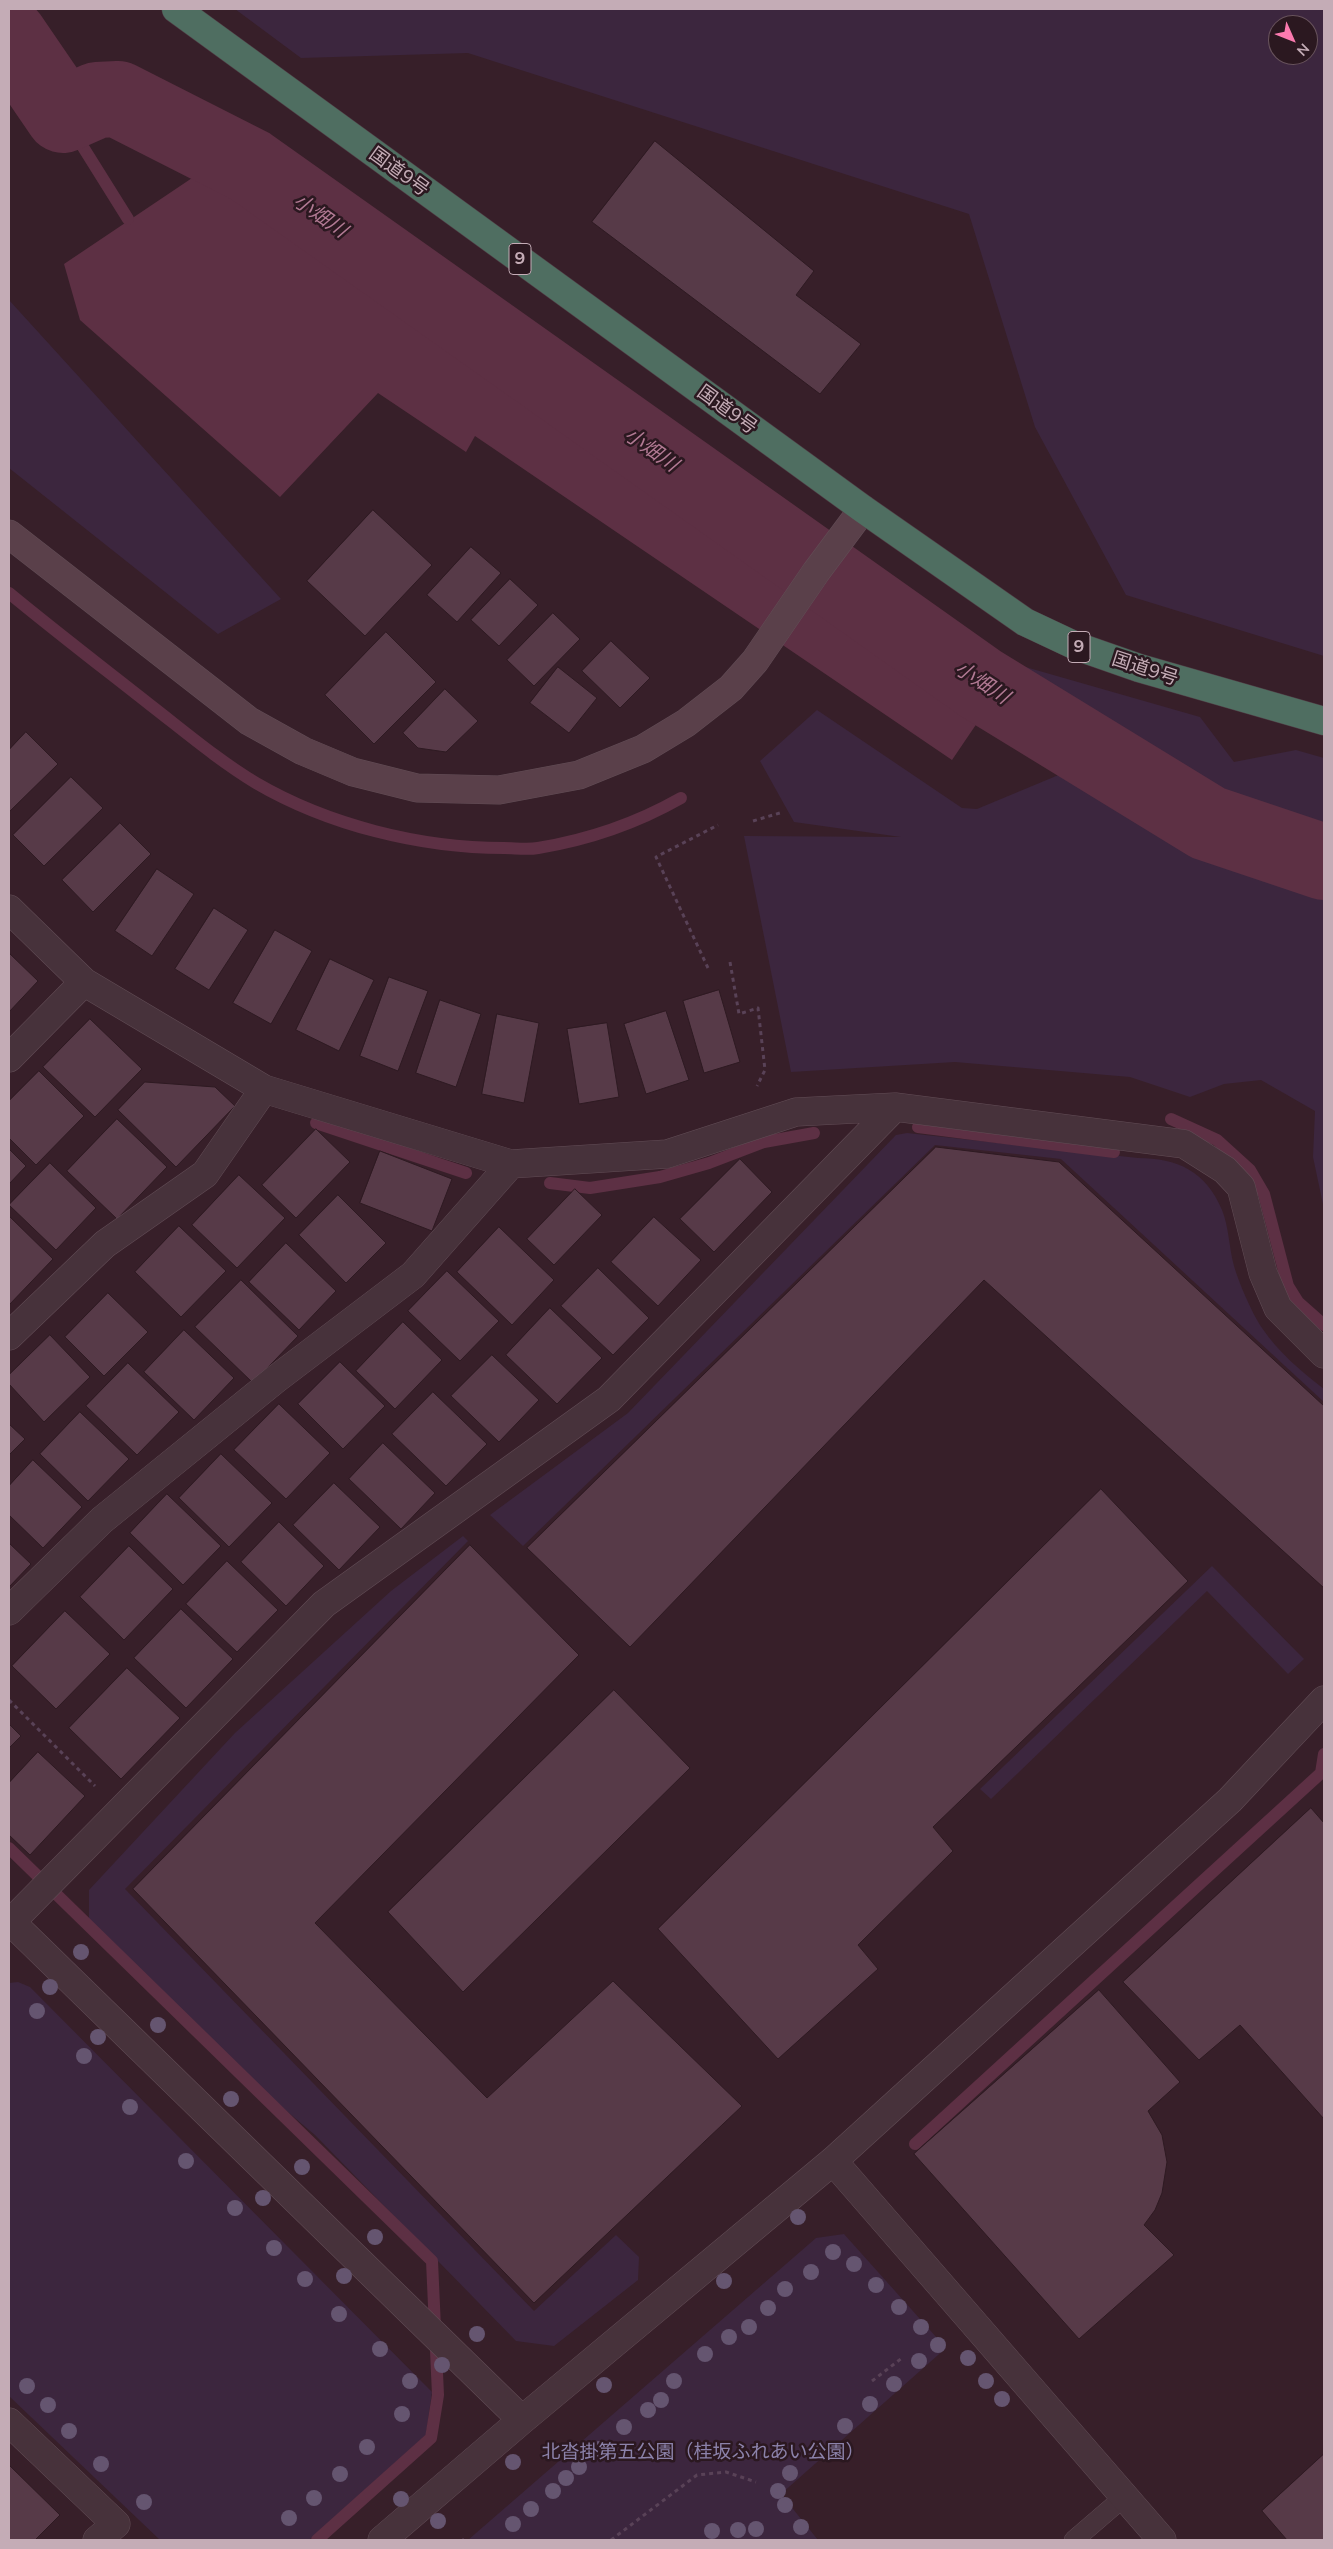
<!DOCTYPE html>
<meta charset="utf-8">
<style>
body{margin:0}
#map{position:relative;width:1333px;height:2549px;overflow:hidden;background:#371f29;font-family:Mulish,sans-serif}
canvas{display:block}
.frame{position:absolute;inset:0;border:10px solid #c4acb6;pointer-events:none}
.north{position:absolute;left:1268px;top:15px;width:50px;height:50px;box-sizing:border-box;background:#2b1820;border:1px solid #68535c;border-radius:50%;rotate:134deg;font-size:14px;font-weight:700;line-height:20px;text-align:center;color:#c4acb6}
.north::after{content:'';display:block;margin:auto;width:18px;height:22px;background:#fb7aaf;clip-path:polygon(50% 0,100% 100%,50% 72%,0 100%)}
</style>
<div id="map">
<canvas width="1333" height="2549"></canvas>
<div class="frame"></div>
<div class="north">N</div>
</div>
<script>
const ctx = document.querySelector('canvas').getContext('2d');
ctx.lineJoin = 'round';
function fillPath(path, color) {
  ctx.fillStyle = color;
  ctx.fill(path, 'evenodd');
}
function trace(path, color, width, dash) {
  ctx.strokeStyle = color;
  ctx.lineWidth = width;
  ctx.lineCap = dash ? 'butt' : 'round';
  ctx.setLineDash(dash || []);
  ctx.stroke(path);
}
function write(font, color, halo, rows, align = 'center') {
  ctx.font = font + ' Mulish,"Noto Sans JP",sans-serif';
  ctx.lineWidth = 5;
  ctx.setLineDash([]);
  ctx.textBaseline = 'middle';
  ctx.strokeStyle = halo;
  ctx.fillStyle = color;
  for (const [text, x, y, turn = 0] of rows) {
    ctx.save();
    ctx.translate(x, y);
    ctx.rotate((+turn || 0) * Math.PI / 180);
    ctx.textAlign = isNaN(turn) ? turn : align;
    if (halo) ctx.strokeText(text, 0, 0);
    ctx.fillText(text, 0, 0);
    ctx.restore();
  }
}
fillPath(new Path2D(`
 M235,9h1089v647l-198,-61 -91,-168 -66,-213 -501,-161 -167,5zM1278,25h30v30h-30z
 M9,300l272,299 -63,35 -209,-166z
 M918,601l97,63 185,53 34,45 62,-12 28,8v451l-11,-52 2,-46 -54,-31 -37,4 -34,13 -60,-20 -175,-15 -164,10 -47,-236 157,1 -107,-15 -34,-61 57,-51 145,98 15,1 108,-45 -198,-157z
 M907,1133l231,25c39,0 68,13 84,52 7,17 7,38 12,56 5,17 18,47 28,62 16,24 40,44 62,61v13l-263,-243 -126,-14 -412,401 -33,-31 138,-102 268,-278z
 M463,1536l5,5 -343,348 409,422 82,-76 23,22 -1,23 -84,66 -38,-5 -201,-206 -64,-54 -162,-158v-33l146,-157 156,-142z
 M1212,1566l92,93 -16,15 -81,-83 -216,208 -11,-10z
 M18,1982l12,5 402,405 -6,43 -117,105h-149l-151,-144v-413z
 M844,2234l102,114 -165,146 37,46h-350l348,-302z`), '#3c263e');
fillPath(new Path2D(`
 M201,172l789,532 -38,56 -477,-324 -9,16 -88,-59 -98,104 -200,-177 -16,-56z`), '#5d3044');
trace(new Path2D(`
 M63,115l65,104
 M9,593c46,38 93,74 140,111 35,27 69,56 107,79 72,42 164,65 248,65 11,0 23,2 34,0 49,-8 99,-25 143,-50
 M1171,1119l46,21 33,30 14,24 24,92 10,16 26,23
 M316,1123l150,50
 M918,1127l196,25
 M550,1183l40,5 70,-11 49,-14 55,-21 50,-9
 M9,1848l423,413 6,134 -7,43 -114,102
 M915,2144l406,-371 3,-19`), '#5d3044', 12);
trace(new Path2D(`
 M9,36l54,79 34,-15 21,-1 132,67 731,518 227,139 116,39`), '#5d3044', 76);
const building = new Path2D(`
 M655,141l159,130 -18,24 65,49 -41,50 -228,-172z
 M373,510l59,55 -67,71 -58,-55z
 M471,547l30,26 -44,49 -30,-27z
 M510,579l28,26 -39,41 -28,-26z
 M553,613l27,26 -46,47 -27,-26z
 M386,632l50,50 -62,62 -49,-49z
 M611,641l39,37 -30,30 -38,-37z
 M558,667l39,31 -28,35 -39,-30z
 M445,689l33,32 -32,31 -28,-4 -15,-15z
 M26,732l32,32 -49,48v-62z
 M71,777l32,31 -59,58 -31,-31z
 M120,823l31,31 -58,58 -31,-32z
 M157,869l37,25 -42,62 -37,-25z
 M214,908l34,22 -39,60 -34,-21z
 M275,930l37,21 -41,73 -38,-21z
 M9,953l29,28 -29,31z
 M330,959l44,21 -35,71 -43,-21z
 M389,977l39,14 -30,80 -38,-15z
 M719,990l21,72 -36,11 -21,-72z
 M440,1000l41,14 -25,73 -40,-14z
 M666,1011l23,69 -43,14 -22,-70z
 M497,1014l42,9 -15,80 -42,-9z
 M90,1019l52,50 -47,48 -52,-50z
 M607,1023l12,74 -40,7 -12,-75z
 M39,1071l45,45 -48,49 -27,-27v-37z
 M145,1082l70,5 20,19 -59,61 -58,-57z
 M117,1119l50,48 -50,52 -50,-48z
 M316,1129l34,33 -54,56 -34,-33z
 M936,1147l123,15 265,244v182l-340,-308 -354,367 -103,-99z
 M9,1149l17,17 -17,18z
 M380,1151l72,28 -20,52 -72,-28z
 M740,1159l32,33 -58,60 -34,-33z
 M50,1163l46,45 -40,42 -47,-45z
 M239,1175l46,43 -48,50 -45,-43z
 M575,1189l27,26 -48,50 -27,-26z
 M338,1195l48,48 -40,40 -47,-48z
 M9,1216l44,43 -44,46z
 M654,1217l47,43 -43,46 -47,-44z
 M179,1226l47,45 -45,46 -46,-45z
 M499,1227l55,53 -42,45 -55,-53z
 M286,1243l50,48 -37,39 -50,-48z
 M598,1268l51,50 -36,37 -52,-49z
 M447,1271l52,50 -39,40 -52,-50z
 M241,1280l57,56 -45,47 -58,-56z
 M108,1293l40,39 -44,44 -39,-39z
 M550,1308l52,50 -45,46 -51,-49z
 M403,1322l39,38 -47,49 -39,-38z
 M184,1330l50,48 -40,42 -50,-48z
 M50,1335l40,42 -46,45 -35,-38v-9z
 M492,1355l47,45 -40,42 -48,-46z
 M340,1362l45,44 -42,43 -45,-45z
 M128,1363l51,49 -42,43 -51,-49z
 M433,1392l54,52 -41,42 -54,-52z
 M279,1404l51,49 -44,46 -52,-49z
 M80,1412l49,47 -41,42 -48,-47z
 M9,1424l16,15 -16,16z
 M383,1443l52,50 -34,36 -52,-50z
 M221,1454l51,49 -43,44 -50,-49z
 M33,1460l49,47 -39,41 -34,-33v-29z
 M334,1483l46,44 -41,43 -46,-45z
 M1101,1489l87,92 -255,246 20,24 -95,94 20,24 -100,90 -120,-130z
 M167,1494l54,52 -38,39 -53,-52z
 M279,1522l45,44 -38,40 -45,-44z
 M9,1543l22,21 -22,23z
 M470,1545l109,110 -264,268 172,175 126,-117 129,125 -208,197 -401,-414z
 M129,1546l44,43 -49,51 -44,-43z
 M227,1561l51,49 -41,42 -51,-48z
 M181,1609l52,50 -47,49 -52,-50z
 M65,1611l45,43 -54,55 -44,-43z
 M127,1668l53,50 -59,61 -52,-51z
 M614,1690l76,78 -227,224 -75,-80z
 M9,1724l12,12 -12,12z
 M38,1752l47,44 -55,59 -21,-20v-52z
 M1311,1808l13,15v296l-84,-94 -41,35 -76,-78z
 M1099,1990l81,92 -32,29 14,24 5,27 -5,31 -7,17 -11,15 30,30 -95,84 -165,-185z
 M1324,2454v86h-37l-25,-29z
 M9,2465l51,50 -25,25h-26z`);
fillPath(building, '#573a48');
trace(building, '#2e1a22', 1);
const lane = new Path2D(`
 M1074,2540l50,-43`);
const street = new Path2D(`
 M9,909l75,73 180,107 247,75 156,-10 129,-42 99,-5 289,37 41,26 16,17 22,86 15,35 46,46
 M9,1058l75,-76
 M9,1336l96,-92 100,-70 59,-85
 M9,1611l93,-91 174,-141 137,-104 98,-111
 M9,1920l513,500
 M9,1924l315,-320 285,-205 286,-292
 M833,2161l329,379
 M9,2422l107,102 -19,16
 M382,2540l140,-120 311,-259 397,-361 94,-100`);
const secondary = new Path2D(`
 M9,534l240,187 54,30 50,21 64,16 82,2 80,-15 64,-26 43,-26 45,-35 24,-27 61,-89 47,-63`);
const highway = new Path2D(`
 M176,9l687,500 162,113 51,24 63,22 185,53`);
trace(lane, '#624d56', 20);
trace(street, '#624d56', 29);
trace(secondary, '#624d56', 29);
trace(highway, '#4f3a43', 29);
trace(new Path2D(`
 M753,821l30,-9
 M730,962l9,52 19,-6 7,62 -8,16
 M708,968l-52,-111 62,-32
 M9,1700l86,86
 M872,2381l30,-23
 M462,2539l1,1
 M611,2540l86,-65 29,-3 30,10`), '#594257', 3, [4, 4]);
trace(lane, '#47323b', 19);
trace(street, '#47323b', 28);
trace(secondary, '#5a404a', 28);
trace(highway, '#4f6e61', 28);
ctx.fillStyle = '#655570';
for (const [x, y] of [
 [81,1952],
 [50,1987],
 [37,2011],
 [158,2025],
 [98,2037],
 [84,2056],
 [231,2099],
 [130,2107],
 [186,2161],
 [302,2167],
 [263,2198],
 [235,2208],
 [798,2217],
 [375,2237],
 [274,2248],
 [833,2252],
 [854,2264],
 [811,2272],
 [344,2276],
 [305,2279],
 [724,2281],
 [876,2285],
 [785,2289],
 [899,2307],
 [768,2308],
 [339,2314],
 [749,2327],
 [921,2327],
 [477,2334],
 [729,2337],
 [938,2345],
 [380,2349],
 [705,2354],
 [968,2358],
 [919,2361],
 [442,2365],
 [410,2381],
 [674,2381],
 [986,2381],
 [894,2384],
 [604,2385],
 [27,2386],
 [1002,2399],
 [661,2400],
 [870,2404],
 [48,2405],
 [648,2410],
 [402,2414],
 [845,2426],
 [624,2427],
 [69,2431],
 [367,2447],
 [599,2449],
 [817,2450],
 [513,2462],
 [101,2464],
 [579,2467],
 [790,2473],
 [340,2474],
 [566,2478],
 [553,2491],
 [778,2491],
 [314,2498],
 [401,2499],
 [144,2502],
 [785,2505],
 [531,2509],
 [289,2518],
 [438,2521],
 [513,2524],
 [801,2527],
 [756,2529],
 [738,2530],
 [712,2531]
]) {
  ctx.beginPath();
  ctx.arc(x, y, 8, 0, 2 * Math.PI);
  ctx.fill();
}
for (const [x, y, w] of [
 [520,259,22],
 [1079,647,22]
]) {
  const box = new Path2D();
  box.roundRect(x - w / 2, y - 15.5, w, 31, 4);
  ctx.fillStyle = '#2b1820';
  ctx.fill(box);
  trace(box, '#c4acb6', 1);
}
write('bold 18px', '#c4acb6', null, [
 ["9",520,259],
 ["9",1079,647]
]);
write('19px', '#c4acb6', '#2b1820', [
 ["国道9号",399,172,36],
 ["国道9号",727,410,36],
 ["国道9号",1145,669,18]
]);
write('19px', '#8b82aa', '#2b1820', [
 ["北沓掛第五公園（桂坂ふれあい公園）",703,2452]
]);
write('italic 20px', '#b27a94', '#2b1820', [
 ["小畑川",320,216,35],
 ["小畑川",651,450,35],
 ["小畑川",982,683,33]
]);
</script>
